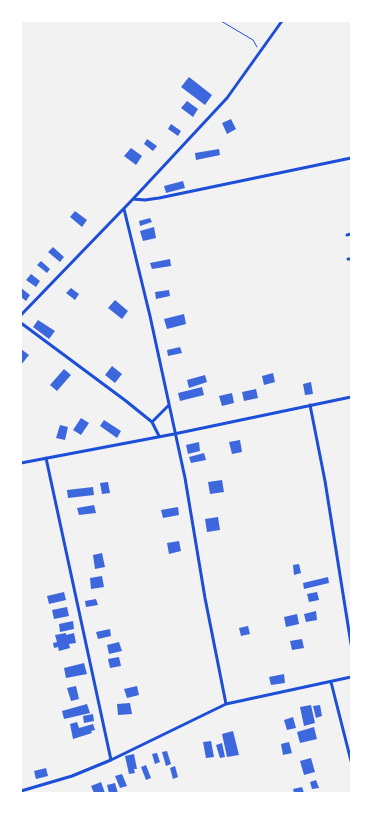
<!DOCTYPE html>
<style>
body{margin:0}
#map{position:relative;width:372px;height:814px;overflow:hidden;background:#f2f2f2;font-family:Barlow,sans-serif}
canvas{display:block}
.frame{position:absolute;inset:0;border:22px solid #fff;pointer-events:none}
</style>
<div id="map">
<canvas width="372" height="814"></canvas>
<div class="frame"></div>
</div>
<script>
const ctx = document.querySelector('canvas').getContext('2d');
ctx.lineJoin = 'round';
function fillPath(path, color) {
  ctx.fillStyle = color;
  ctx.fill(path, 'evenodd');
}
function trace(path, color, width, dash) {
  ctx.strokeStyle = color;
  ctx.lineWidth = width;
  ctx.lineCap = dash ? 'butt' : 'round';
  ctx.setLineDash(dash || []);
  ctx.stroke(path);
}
fillPath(new Path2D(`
 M189,77l23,18 -7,10 -24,-18z
 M187,101l11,8 -5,8 -12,-9z
 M231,119l5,10 -9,5 -5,-11z
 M171,124l10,7 -3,5 -10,-7z
 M147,139l10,7 -4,5 -9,-7z
 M131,148l11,8 -6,9 -12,-9z
 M219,149l1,6 -24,5 -1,-7z
 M183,181l2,7 -19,5 -2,-7z
 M75,211l12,9 -5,7 -12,-10z
 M150,218l2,4 -12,4 -1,-5z
 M154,227l2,11 -13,3 -3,-10z
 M53,247l11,10 -4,5 -12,-10z
 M170,259l1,7 -19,3 -2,-6z
 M41,261l9,8 -3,4 -10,-8z
 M31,274l9,7 -4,6 -10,-7z
 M21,288l9,7 -4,6 -5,-4z
 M71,288l8,6 -4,6 -9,-7z
 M169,290l1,6 -14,3 -1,-7z
 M115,300l13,11 -6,8 -14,-11z
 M184,314l2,10 -19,5 -3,-10z
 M38,320l17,11 -6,8 -16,-12z
 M180,347l2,6 -14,3 -1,-6z
 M21,349l8,6 -8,10z
 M112,366l10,8 -7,9 -10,-8z
 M64,369l7,6 -14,16 -7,-6z
 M273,373l2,9 -11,3 -2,-9z
 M205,375l2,7 -18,6 -2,-8z
 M311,382l2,12 -8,1 -2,-11z
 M202,387l2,8 -24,6 -2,-8z
 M256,389l2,9 -14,3 -2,-9z
 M232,393l2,10 -12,3 -3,-10z
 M81,418l8,5 -8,12 -8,-5z
 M104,420l17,11 -4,7 -17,-12z
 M60,425l8,2 -3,13 -9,-2z
 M240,440l2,12 -10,2 -3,-12z
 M199,442l1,9 -12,3 -2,-9z
 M204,453l2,7 -15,3 -2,-6z
 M222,480l2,12 -14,2 -2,-12z
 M108,482l2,11 -8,1 -2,-11z
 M93,487l1,8 -26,3 -1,-8z
 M94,505l2,8 -17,2 -2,-7z
 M178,507l1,8 -16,3 -2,-8z
 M218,517l2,13 -13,2 -2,-13z
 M179,541l2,10 -12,3 -2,-11z
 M102,553l3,14 -10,2 -2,-14z
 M299,564l2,9 -7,2 -1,-10z
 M102,576l2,11 -13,2 -1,-11z
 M328,577l1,6 -25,6 -1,-6z
 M64,592l2,8 -17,4 -2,-8z
 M317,592l2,8 -10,2 -2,-8z
 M96,599l2,6 -12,2 -1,-6z
 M67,607l2,9 -15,3 -2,-9z
 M316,611l1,9 -11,2 -2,-8z
 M297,614l2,10 -13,3 -2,-10z
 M73,621l1,8 -14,3 -1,-8z
 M248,626l2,8 -9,2 -2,-8z
 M110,629l1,7 -13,3 -2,-7z
 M66,633v2l8,-2 2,10 -7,1 1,4 -11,3 -1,-4 -4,1 -1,-5 4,-1 -2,-7z
 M302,639l2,9 -12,2 -2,-9z
 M119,642l3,9 -13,3 -2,-9z
 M119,657l2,9 -11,2 -2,-9z
 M84,663l3,11 -21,4 -2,-10z
 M284,674l1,9 -14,2 -2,-8z
 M76,686l3,13 -8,2 -4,-13z
 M137,686l2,9 -12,3 -3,-9z
 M130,703l2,11 -14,1 -1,-11z
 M87,704l3,9 -26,6 -2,-8z
 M311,705l4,18 -11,3 -4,-19z
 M320,705l2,11 -6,2 -3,-12z
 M93,714l1,7 -10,2 -1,-7z
 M293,717l3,11 -9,2 -3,-10z
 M77,722l2,6 14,-4 2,6 -4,1 1,2 -19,6 -3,-15z
 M314,727l3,12 -17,4 -3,-11z
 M233,731l6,24 -12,2 -5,-23z
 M211,741l3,16 -8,1 -3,-16z
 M289,742l3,11 -9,2 -2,-11z
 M222,743l3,14 -5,1 -4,-13z
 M167,751l4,13 -5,2 -4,-14z
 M157,753l3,9 -5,2 -3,-10z
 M134,754l3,15h-3l1,4 -6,1 -4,-18z
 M311,758l4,14 -11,3 -4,-14z
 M146,765l5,13 -5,2 -5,-13z
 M175,766l3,11 -5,2 -3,-11z
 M46,768l2,8 -12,3 -2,-8z
 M122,774l5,12 -7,2 -5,-12z
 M316,780l3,8 -7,1 -2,-7z
 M101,782l4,11h-11l-3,-7z
 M115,783l3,10h-9l-2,-8z
 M302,787l2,6h-10l-1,-4z`), '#3d67dc');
trace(new Path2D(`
 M221,21l32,19 4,7`), '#1d4ed8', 1);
trace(new Path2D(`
 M133,199l12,1 14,-2 192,-40
 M124,209l26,107 35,162 20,120 21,106
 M347,235l4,-1
 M348,259h3
 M21,315l112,-116 94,-101 55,-77
 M21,323l105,78 26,21 7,14
 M310,405l15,76 26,163
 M152,422l17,-17
 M46,458l65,302
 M21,463l153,-29 177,-37
 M331,682l20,79
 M21,791l51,-15 39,-16 115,-56 125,-27`), '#1d4ed8', 3);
</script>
